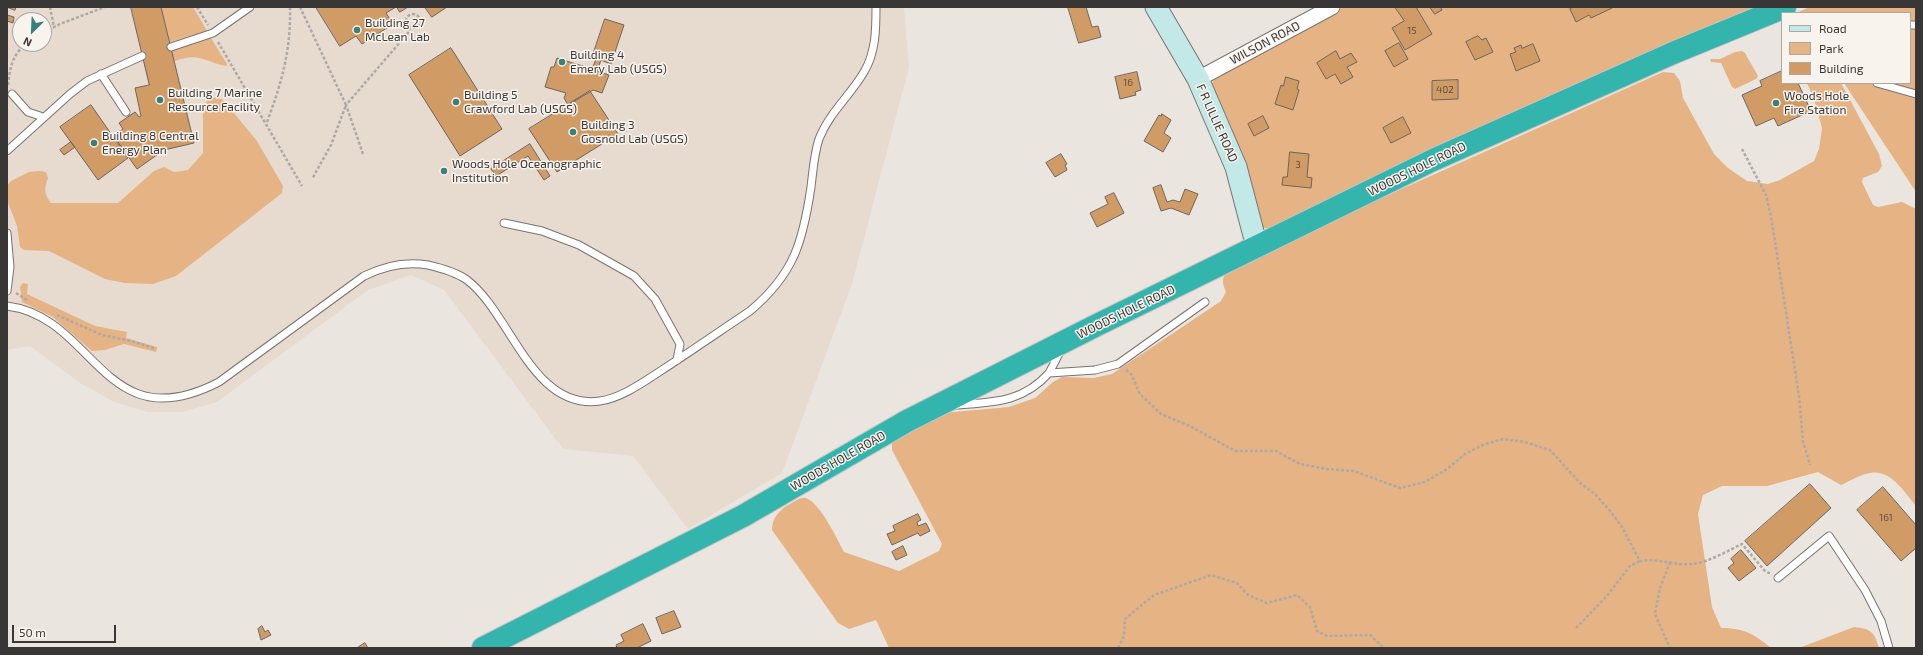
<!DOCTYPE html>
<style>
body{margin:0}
#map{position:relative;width:1923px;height:655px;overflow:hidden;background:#ebe5e0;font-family:"Exo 2",sans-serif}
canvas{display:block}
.frame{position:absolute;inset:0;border:8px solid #393735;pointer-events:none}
.legend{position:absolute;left:1781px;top:12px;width:130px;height:72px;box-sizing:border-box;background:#f9f3ed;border:1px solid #aca8a3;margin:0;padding:5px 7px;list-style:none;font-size:12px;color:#393735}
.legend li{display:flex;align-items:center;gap:8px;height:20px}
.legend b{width:20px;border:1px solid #aca8a3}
.north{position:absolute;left:12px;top:12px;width:40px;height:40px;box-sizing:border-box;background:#f9f3ed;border:1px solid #aca8a3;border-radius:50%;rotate:204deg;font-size:11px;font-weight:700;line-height:16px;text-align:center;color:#393735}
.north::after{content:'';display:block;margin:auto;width:14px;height:18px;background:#38807b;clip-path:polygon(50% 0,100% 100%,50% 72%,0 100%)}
.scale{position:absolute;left:12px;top:625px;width:104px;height:18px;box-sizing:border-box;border:2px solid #393735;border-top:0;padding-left:5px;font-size:12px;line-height:14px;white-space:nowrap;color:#393735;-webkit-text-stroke:3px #f9f3ed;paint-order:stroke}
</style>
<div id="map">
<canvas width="1923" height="655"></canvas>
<div class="frame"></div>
<ul class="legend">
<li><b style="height:5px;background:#c2e9e7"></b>Road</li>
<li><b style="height:11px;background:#e5b384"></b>Park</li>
<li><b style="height:11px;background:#d19b66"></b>Building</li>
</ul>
<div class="north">N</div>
<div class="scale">50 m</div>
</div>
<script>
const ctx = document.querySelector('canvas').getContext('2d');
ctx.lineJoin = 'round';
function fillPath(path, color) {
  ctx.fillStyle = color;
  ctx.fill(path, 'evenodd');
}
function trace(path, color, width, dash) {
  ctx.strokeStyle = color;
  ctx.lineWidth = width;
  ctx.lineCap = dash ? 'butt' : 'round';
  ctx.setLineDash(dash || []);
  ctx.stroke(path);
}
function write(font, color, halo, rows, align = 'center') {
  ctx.font = font + ' "Exo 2",sans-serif';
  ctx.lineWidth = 3;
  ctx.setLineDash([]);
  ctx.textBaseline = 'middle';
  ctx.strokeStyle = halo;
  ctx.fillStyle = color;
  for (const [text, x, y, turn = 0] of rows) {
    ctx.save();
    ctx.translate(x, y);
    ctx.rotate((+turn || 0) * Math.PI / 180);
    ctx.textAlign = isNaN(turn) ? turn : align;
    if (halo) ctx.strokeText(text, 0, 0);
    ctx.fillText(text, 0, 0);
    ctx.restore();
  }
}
fillPath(new Path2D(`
 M7,7h897l5,60 -57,217 -70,189 -94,56 -55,-73 -70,-7 -119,-159 -33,-15 -43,15 -151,112 -34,10h-35l-34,-10 -34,-19 -50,-37 -23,4zM20,20h24v24h-24z`), '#e7dbd0');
fillPath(new Path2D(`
 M161,7h32l14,24 -37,11z
 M1344,7h410l-250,109 -230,112h-12l-51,-141c2,-8 5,-12 12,-17z
 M1809,7h107v185l-72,-109h66v-70h-113z
 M211,38l16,26 -1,2c-24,-5 -25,-14 -52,-5l-3,-11z
 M1742,51l3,2 13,23 -2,3 -21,10 -3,-2 -11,-24 -10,-1 -1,-3h10l15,-7z
 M1663,72l11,1 6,8 3,17 31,56 14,14 19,13 21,3 12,-4 34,-19 5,-12 3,-21 -8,-29 -7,-16h34l38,71 3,12 -4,6 -15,6 -1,4 11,23 5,2 24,-5 14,7v297c-12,-14 -25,-37 -46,-33 -9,1 -20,8 -29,12l-23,-13 -51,14h-45l-19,9 -5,19 14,93 9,21c23,0 33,6 50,20h-882l-13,-28 -27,9 -11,-6 -66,-93c0,-11 6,-19 16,-25 4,-2 9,-6 14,-7 15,-3 36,43 42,54l55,19 40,-20 3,-7 -50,-94v-8l4,-5 47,-24 66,-6 26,-9 18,-16 9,-5 32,1 18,-4 109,-73 5,-9c-4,-10 -5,-14 3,-22l110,-53z
 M216,97l7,3 34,41 26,45 -1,7 -106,83 -23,8 -28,-1 -20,-4 -56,-28 -25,-1 -4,-3 -3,-21 -10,-26v-14l4,-5 18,-9 11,-1 6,1 2,6c-4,11 -4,16 3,25h67l36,-32 10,-4 10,5 14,-2 15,-17v-39l4,-13z
 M23,283l5,1 -1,10 68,32 32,6 -1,6 31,9 -1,5 -32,-8 -19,6 -13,1 -39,-34 -31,-15 -2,-15z
 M1854,627c17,2 20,4 25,21h-80z`), '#e5b384');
const building = new Path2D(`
 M7,7h9l-1,3z
 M131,7h30l33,136 -30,7 -27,19 -24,-34 10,-6 -4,-6 16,-11 4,5 2,-1 -6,-28 14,-3z
 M316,7h80l-10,6 7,11 -31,20 -6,-8 -16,10z
 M397,7h11l-8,5z
 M425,7h22l-15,10z
 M1068,7h18l6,20 6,-1 3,11 -22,6z
 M1395,7h21l16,27 -27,16 -13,-22 12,-7z
 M1430,7h10l2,3 -7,4z
 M1573,7h38l1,1 -21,10 -2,-3 -13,7 -6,-13z
 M7,15l7,2 -1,6 -6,-2z
 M605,19l19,6 -13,39 -10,-4 -4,11 12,4 -7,18 -9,-3 -25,15 -4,-7 2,-5 -21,-6 6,-20h3l3,-9 35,11 4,-10 -4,-1z
 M1478,36l4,4 4,-2 7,14 -18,8 -9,-18z
 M1399,43l9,16 -14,8 -9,-16z
 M1533,44l7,17 -24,10 -6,-17 6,-2 -2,-4 7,-3 1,3z
 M451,48l51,81 -42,27 -51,-81z
 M1336,51l4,8 11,-6 6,9 -10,5 6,10 -12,7 -6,-10 -9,5 -9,-16z
 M1782,71v12h16l13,28 -33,15 -4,-8 -18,8 -14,-31 20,-9 -2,-5z
 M1137,72l4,18 -6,2 1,3 -16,4 -5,-22z
 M1286,77l13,4 -2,8 2,1 -6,20 -18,-6 6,-19 2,1z
 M1458,80v19l-26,1v-19z
 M590,91l28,43 -61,38 -28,-43z
 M91,105l37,53 -30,22 -38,-53z
 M1162,114l9,6 -7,13 7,5 -8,14 -19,-11 15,-26 2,1z
 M1263,116l6,12 -15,8 -6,-12z
 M1403,117l8,16 -20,10 -8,-15z
 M71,142l4,5 -11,8 -4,-5z
 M530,144l20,32 -6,4 -16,-24 -32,20 -5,-7z
 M1290,152l19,2 -2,23 5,1 -1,10 -29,-3 1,-8h4z
 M1061,154l6,10 -2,1 2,5 -12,7 -9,-14z
 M1161,185l6,17 6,-2 7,2 5,-13 13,5 -9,21 -18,-7 -10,3 -8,-23z
 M1114,193l10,20 -27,14 -7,-14 18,-9 -3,-7z
 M1810,484l21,24 -64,58 -22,-25z
 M1883,487l33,38v23l-15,13 -44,-51z
 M918,514l3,6 -4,2 1,4 8,-3 4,8 -10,5 -2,-3 -26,12 -5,-11 8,-3 -2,-5z
 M903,546l4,9 -11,5 -4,-8z
 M1741,550l15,18 -17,13 -11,-13 6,-5 -3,-4z
 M674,611l7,16 -19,7 -6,-16z
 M643,624l8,17 -14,7h-20l-1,-3 8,-4 -3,-6z
 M262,626l3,6 3,-2 3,5 -10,5 -3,-11z
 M365,643l3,5h-11z`);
fillPath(building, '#d19b66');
trace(building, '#6b6662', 1);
const lane = new Path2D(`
 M1910,25h6
 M171,47l42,-14 37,-26
 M101,74l25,38
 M1877,83l39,11
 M12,94l16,18 15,5
 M7,151l63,-57 17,-13 55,-25
 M504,223l38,8 37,14 55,31 21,23 25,45 -3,16
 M7,233l3,34 -3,24
 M7,306c89,11 96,136 212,76l145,-106c20,-10 41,-15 64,-11 13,3 28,7 39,15 44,33 65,131 133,121 21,-3 42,-18 59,-29 31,-20 61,-41 91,-61 44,-37 53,-69 61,-124 2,-16 3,-33 8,-48 10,-26 31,-43 45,-67 12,-20 12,-43 12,-65
 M1049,373l12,-23
 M956,405c37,-3 66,-2 93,-32l46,-3 23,-6 87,-62
 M1778,578l51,-42 36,54 16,31 8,27`);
const street = new Path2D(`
 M1198,79l134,-72`);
const secondary = new Path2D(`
 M1156,7l42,72 38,88 21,80`);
const highway = new Path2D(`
 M483,648l260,-132 164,-95 192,-97 334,-164 240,-107 112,-46`);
trace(lane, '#79746f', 9);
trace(street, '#79746f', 17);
trace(secondary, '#79746f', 23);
trace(highway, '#c4c3c2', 24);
trace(new Path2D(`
 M50,7l4,20
 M197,7l11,18
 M300,7l46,98 -15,40 -19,34
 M406 21a7 7 0 1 1 14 0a7 7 0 1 1-14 0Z
 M44,32l16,-8 45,-17
 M218,42l84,144
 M8,85c2,-17 4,-30 18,-41
 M267,122c15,-40 24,-72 23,-115
 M1742,149l24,46 5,21 28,180 4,45 7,24
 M363,154l-17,-49 62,-72 2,-6
 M16,293l11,7
 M57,315l45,20 29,6 25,8
 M1126,370l5,4 9,20 21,20 29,12 45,25h41l24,13 27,5 27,2 46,17 25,-6 22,-13 18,-15 20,-10 18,-5 22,3 25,8 30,33 16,12 14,16 12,16 18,34c19,-3 35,5 53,3 16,-2 34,-13 49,-20l23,27 6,3
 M1670,562l-10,26 -5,26 15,34
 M1576,628l30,-31 24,-31 10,-5
 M1118,648l6,-12 1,-17 29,-24 57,-20 26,8 11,12 19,8 30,-8 13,12 7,24 10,5 43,-1 14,13`), '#aea9a5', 2.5, [3, 2]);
trace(lane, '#fff', 7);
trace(street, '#fff', 15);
trace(secondary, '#c2e9e7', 21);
trace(highway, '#33b5ae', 22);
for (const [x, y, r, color] of [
 [357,30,4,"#38807b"],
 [562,62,4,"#38807b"],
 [160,100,4,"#38807b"],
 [456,102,4,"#38807b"],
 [1776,103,4,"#38807b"],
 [573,132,4,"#38807b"],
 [94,143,4,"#38807b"],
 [444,171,4,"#38807b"]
]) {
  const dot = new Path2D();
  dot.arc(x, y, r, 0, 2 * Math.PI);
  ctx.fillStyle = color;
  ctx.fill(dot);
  trace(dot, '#f9f3ed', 1.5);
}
write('10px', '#5f5041', null, [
 ["15",1412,31],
 ["16",1128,83],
 ["402",1445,90],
 ["3",1298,165],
 ["161",1886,518]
]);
write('12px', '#393735', '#f9f3ed', [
 ["Building 27",365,23],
 ["McLean Lab",365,37],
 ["Building 4",570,55],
 ["Emery Lab (USGS)",570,69],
 ["Building 7 Marine",168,93],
 ["Resource Facility",168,107],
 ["Building 5",464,95],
 ["Crawford Lab (USGS)",464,109],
 ["Woods Hole",1784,96],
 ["Fire Station",1784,110],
 ["Building 3",581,125],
 ["Gosnold Lab (USGS)",581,139],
 ["Building 8 Central",102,136],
 ["Energy Plan",102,150],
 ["Woods Hole Oceanographic",452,164],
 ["Institution",452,178]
], 'left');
write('12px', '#393735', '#f9f3ed', [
 ["WILSON ROAD",1265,43,-28],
 ["F R LILLIE ROAD",1217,123,66],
 ["WOODS HOLE ROAD",1417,169,-26],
 ["WOODS HOLE ROAD",1126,312,-26],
 ["WOODS HOLE ROAD",838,461,-30]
]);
</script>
